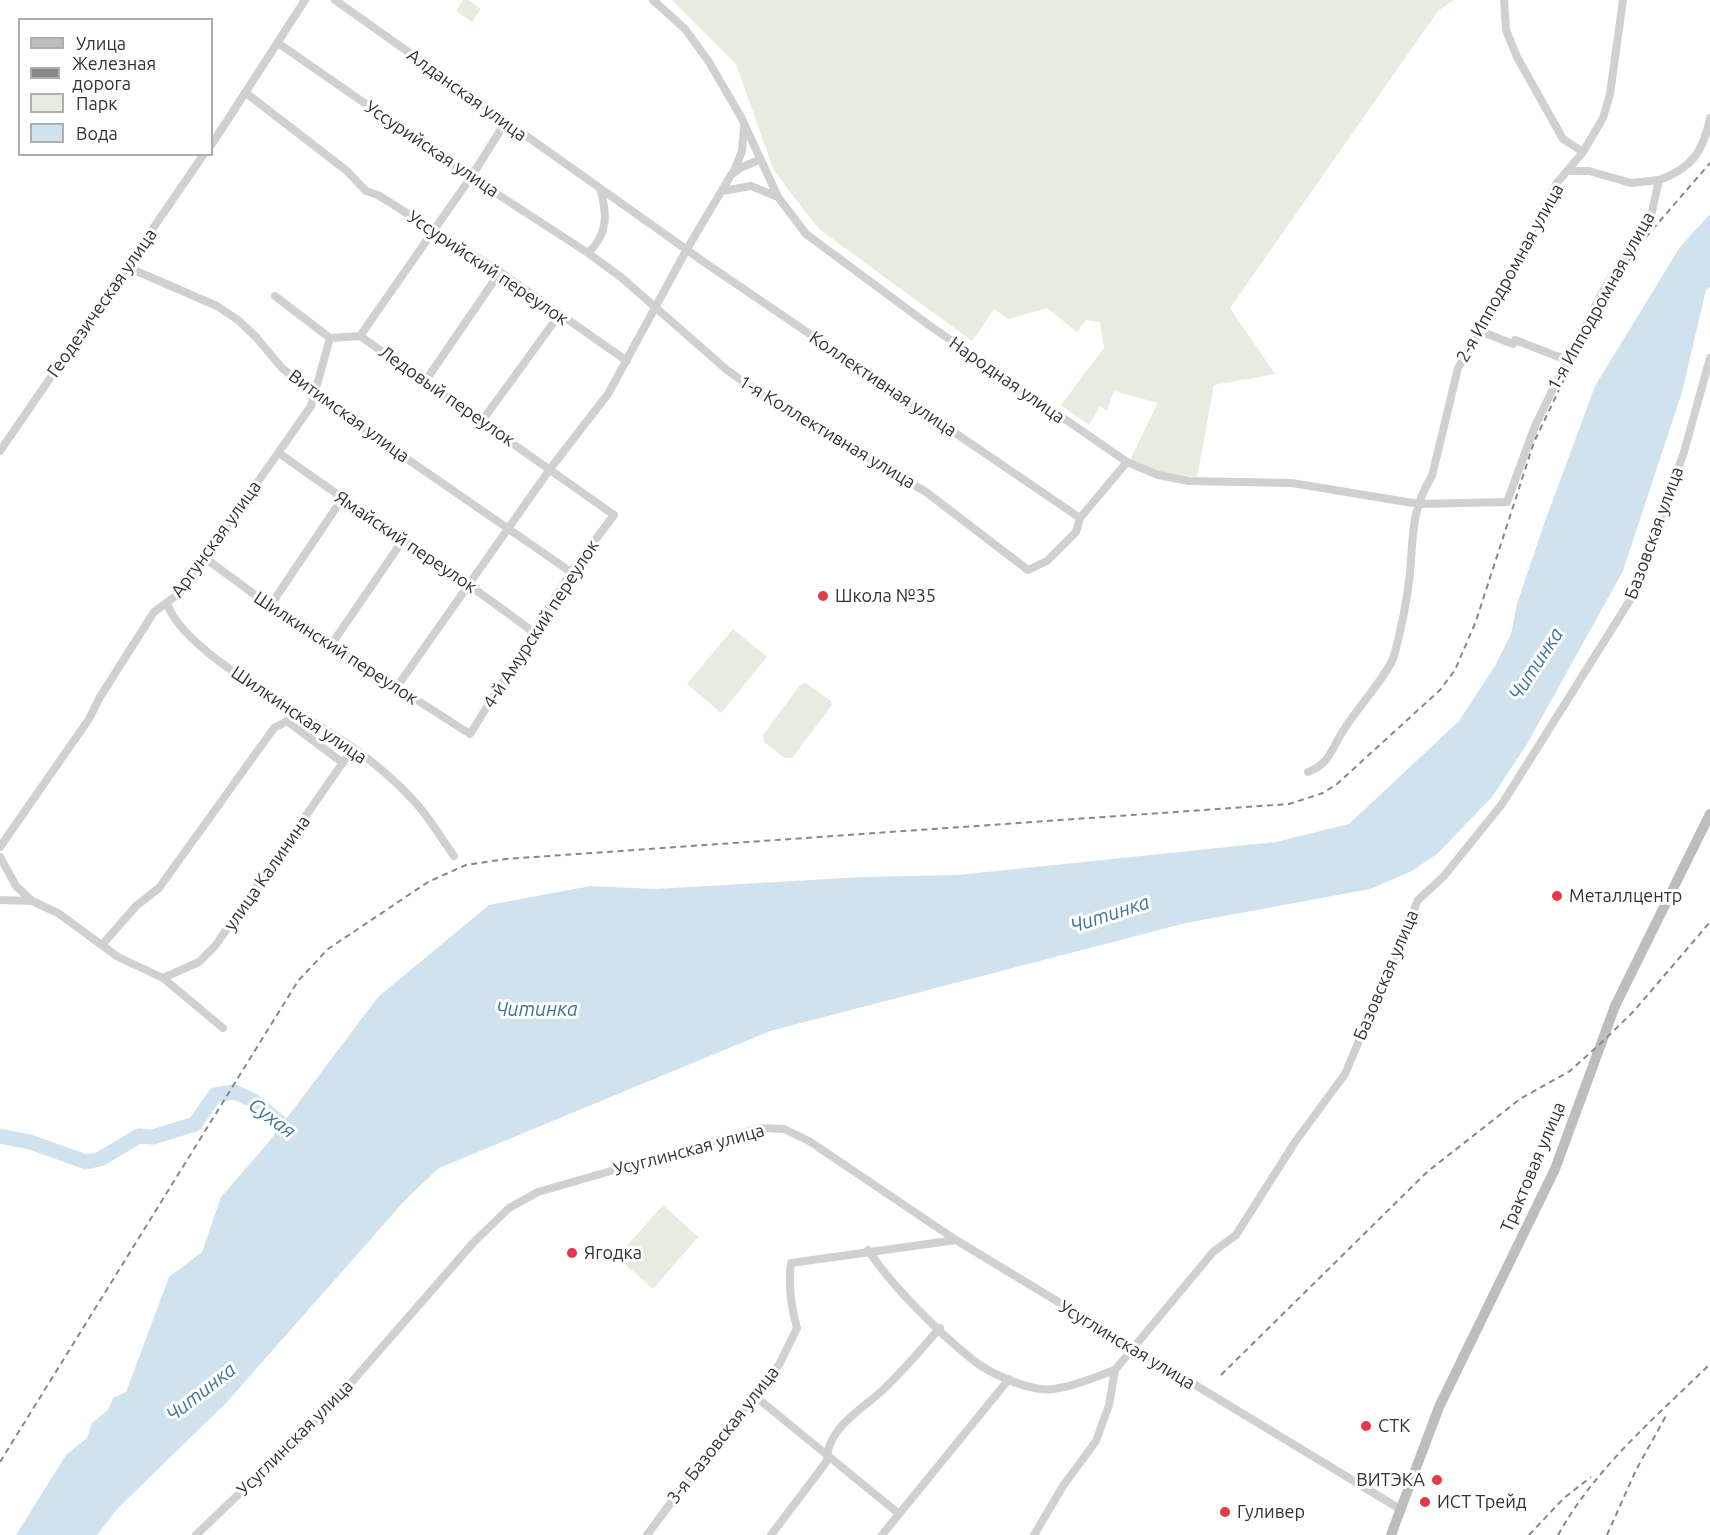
<!DOCTYPE html>
<meta charset="utf-8">
<style>
body{margin:0}
#map{position:relative;width:1710px;height:1535px;overflow:hidden;background:#fff;font-family:Ubuntu,sans-serif}
canvas{display:block}
.legend{position:absolute;left:18px;top:18px;width:195px;height:138px;box-sizing:border-box;background:#fff;border:2px solid #adadad;margin:0;padding:8px 10px;list-style:none;font-size:18px;color:#333}
.legend li{display:flex;align-items:center;gap:12px;height:30px}
.legend b{width:30px;border:2px solid #adadad}
</style>
<div id="map">
<canvas width="1710" height="1535"></canvas>
<ul class="legend">
<li><b style="height:8px;background:#bdbdbd"></b>Улица</li>
<li><b style="height:8px;background:#888"></b>Железная дорога</li>
<li><b style="height:16px;background:#e6ecdf"></b>Парк</li>
<li><b style="height:16px;background:#cfe2ee"></b>Вода</li>
</ul>
</div>
<script>
const ctx = document.querySelector('canvas').getContext('2d');
ctx.lineJoin = 'round';
function fillPath(path, color) {
  ctx.fillStyle = color;
  ctx.fill(path, 'evenodd');
}
function trace(path, color, width, dash) {
  ctx.strokeStyle = color;
  ctx.lineWidth = width;
  ctx.lineCap = dash ? 'butt' : 'round';
  ctx.setLineDash(dash || []);
  ctx.stroke(path);
}
function write(font, color, halo, rows, align = 'center') {
  ctx.font = font + ' Ubuntu,sans-serif';
  ctx.lineWidth = 6;
  ctx.setLineDash([]);
  ctx.textBaseline = 'middle';
  ctx.strokeStyle = halo;
  ctx.fillStyle = color;
  for (const [text, x, y, turn = 0] of rows) {
    ctx.save();
    ctx.translate(x, y);
    ctx.rotate((+turn || 0) * Math.PI / 180);
    ctx.textAlign = isNaN(turn) ? turn : align;
    if (halo) ctx.strokeText(text, 0, 0);
    ctx.fillText(text, 0, 0);
    ctx.restore();
  }
}
fillPath(new Path2D(`
 M463,0h5l13,9 -9,13 -16,-11z
 M672,0h782l-16,11 -208,297 45,66 -61,11 -17,92 -41,-5 -26,-12 28,-57 -44,-12 -7,20 -7,-5 -11,19 -28,-20 43,-57 -4,-26 -14,-2 -9,12 -30,-24 -39,11 -14,-10 -22,32 -153,-112 -45,-58 -38,-107z
 M733,629l34,28 -46,56 -34,-29z
 M806,683l25,18 1,4 -40,53h-7l-21,-16 -1,-7 37,-50z
 M663,1205l35,32 -45,52 -36,-32z`), '#e6ecdf');
fillPath(new Path2D(`
 M1710,214v73l-4,3 -24,102 -59,179 -96,173 -35,53 -55,57 -25,17 -42,18 -184,34 -416,108 -331,137 -32,30 -181,205 -108,105 -21,27h-81l50,-80 21,-17 5,-15 16,-13 5,-12 13,-6 43,-115 33,-25 19,-55 47,-54 110,-146 111,-92 101,-19 65,3 208,-12 95,-2 318,-33 73,-18 110,-103 36,-55 16,-32 6,-30 27,-80 51,-138 85,-139z`), '#cfe2ee');
trace(new Path2D(`
 M0,1136l30,6 56,20 14,-3 39,-23 14,1 42,-13 20,-29 19,-3 20,9 44,37`), '#cfe2ee', 15);
trace(new Path2D(`
 M335,0l369,262 376,256
 M653,0l32,29 24,33 32,55 37,80 28,37 127,94 194,134 31,13 31,6 103,2 127,21 88,-2 28,-76 32,-66 38,-73 46,-71 8,-36c33,-12 44,-28 51,-62
 M1504,0l2,30 11,27 46,82 20,13
 M278,43l193,134 117,76 34,25 105,92 38,27 161,95 102,78 19,-9 29,-29 4,-14 47,-56
 M246,93l101,78 19,20 12,4 122,77 127,89
 M212,144l93,-144
 M734,171l8,-20 2,-23
 M1568,171h21l42,12 28,-3
 M722,191l29,-5 27,11
 M588,253c21,-20 19,-40 12,-65
 M127,267l90,39 21,14 18,17 26,31 34,28 255,176
 M1480,331l33,13 2,-4 52,20
 M360,336l111,-159 34,-54
 M426,380l74,-108
 M482,421l77,-106
 M0,451l204,-297
 M279,453c84,61 172,116 254,179
 M205,558l65,48 200,128 101,-162 43,-57 -254,-179 -30,2 -55,-42
 M167,603c16,51 139,111 185,144 21,15 45,35 62,54 15,16 27,37 40,55
 M270,606l72,-107
 M331,645l72,-105
 M396,688l154,-219 58,-75 79,-145 44,-74 9,-7 19,-8
 M1308,772c23,-8 24,-26 37,-44 11,-18 44,-55 49,-72 7,-26 13,-56 16,-82 3,-36 1,-65 22,-98l26,-108 24,-40 74,-144 27,-32 20,-34 7,-24 13,-94
 M0,847l89,-128 11,-22 54,-85 26,-19 131,-187 19,-68
 M0,857l16,29 16,15 26,12 60,44 45,21 60,50
 M0,900l32,1
 M102,945l34,-39 23,-18 115,-160 13,-7 56,42
 M163,978l36,-16 16,-16 138,-198
 M868,1250c23,35 72,84 105,110 16,13 46,26 67,29 21,3 56,-12 75,-19
 M756,1397l142,116
 M196,1535l133,-127 144,-165 36,-35 29,-16 222,-64 24,1 25,12 147,99 444,269
 M647,1535l83,-112 26,-26 24,-34 17,-35c-6,-23 -9,-42 -6,-65l165,-23
 M771,1535l56,-74c-1,-34 38,-53 59,-74 19,-18 36,-39 54,-59
 M882,1535l127,-156
 M1034,1535l29,-49 33,-45 13,-36 6,-35 98,-118 23,-17 59,-93 50,-68 73,-174 26,-24 58,-72 130,-207 52,-145 26,-94`), '#d0d0d0', 8);
trace(new Path2D(`
 M1391,1535l48,-128 116,-238 60,-163 95,-192`), '#bdbdbd', 10);
trace(new Path2D(`
 M1221,1375l206,-203 93,-73 50,-28 31,-28 33,-32 76,-89
 M0,1462l298,-481 30,-32 100,-67 38,-17 40,-6 783,-55 34,-11 14,-9 103,-94 15,-20 21,-49 58,-179 38,-79 36,-70 32,-49 70,-81
 M1529,1535l35,-37 27,-21
 M1558,1535c38,-68 97,-117 152,-171
 M1607,1535l29,-65 31,-56`), '#888', 2, [6, 4.5]);
for (const [x, y, r, color] of [
 [823,596,6,"#e63946"],
 [1557,896,6,"#e63946"],
 [572,1253,6,"#e63946"],
 [1366,1426,6,"#e63946"],
 [1437,1480,6,"#e63946"],
 [1425,1502,6,"#e63946"],
 [1225,1512,6,"#e63946"]
]) {
  const dot = new Path2D();
  dot.arc(x, y, r, 0, 2 * Math.PI);
  ctx.fillStyle = color;
  ctx.fill(dot);
  trace(dot, '#fff', 2);
}
write('18px', '#333', '#fff', [
 ["Алданская улица",467,95,36],
 ["Уссурийская улица",432,149,34],
 ["Уссурийский переулок",488,268,34],
 ["2-я Ипподромная улица",1510,273,-61],
 ["1-я Ипподромная улица",1601,301,-61],
 ["Геодезическая улица",102,303,-55],
 ["Народная улица",1007,380,35],
 ["Коллективная улица",883,384,34],
 ["Ледовый переулок",447,396,35],
 ["Витимская улица",349,416,36],
 ["1-я Коллективная улица",827,432,31],
 ["Базовская улица",1654,533,-70],
 ["Аргунская улица",216,539,-54],
 ["Ямайский переулок",406,542,34],
 ["4-й Амурский переулок",541,624,-57],
 ["Шилкинский переулок",336,648,33],
 ["Шилкинская улица",299,715,34],
 ["улица Калинина",267,873,-55],
 ["Базовская улица",1386,975,-67],
 ["Усуглинская улица",689,1150,-15],
 ["Трактовая улица",1533,1167,-67],
 ["Усуглинская улица",1127,1345,31],
 ["3-я Базовская улица",723,1435,-52],
 ["Усуглинская улица",295,1438,-45]
]);
write('18px', '#333', '#fff', [
 ["Школа №35",835,596],
 ["Металлцентр",1569,896],
 ["Ягодка",584,1253],
 ["СТК",1378,1426],
 ["ВИТЭКА",1425,1480,"right"],
 ["ИСТ Трейд",1437,1502],
 ["Гуливер",1237,1512]
], 'left');
write('italic 20px', '#3f7597', '#fff', [
 ["Читинка",1536,664,-57],
 ["Читинка",1110,914,-18],
 ["Читинка",537,1009],
 ["Сухая",272,1118,37],
 ["Читинка",201,1392,-38]
]);
</script>
